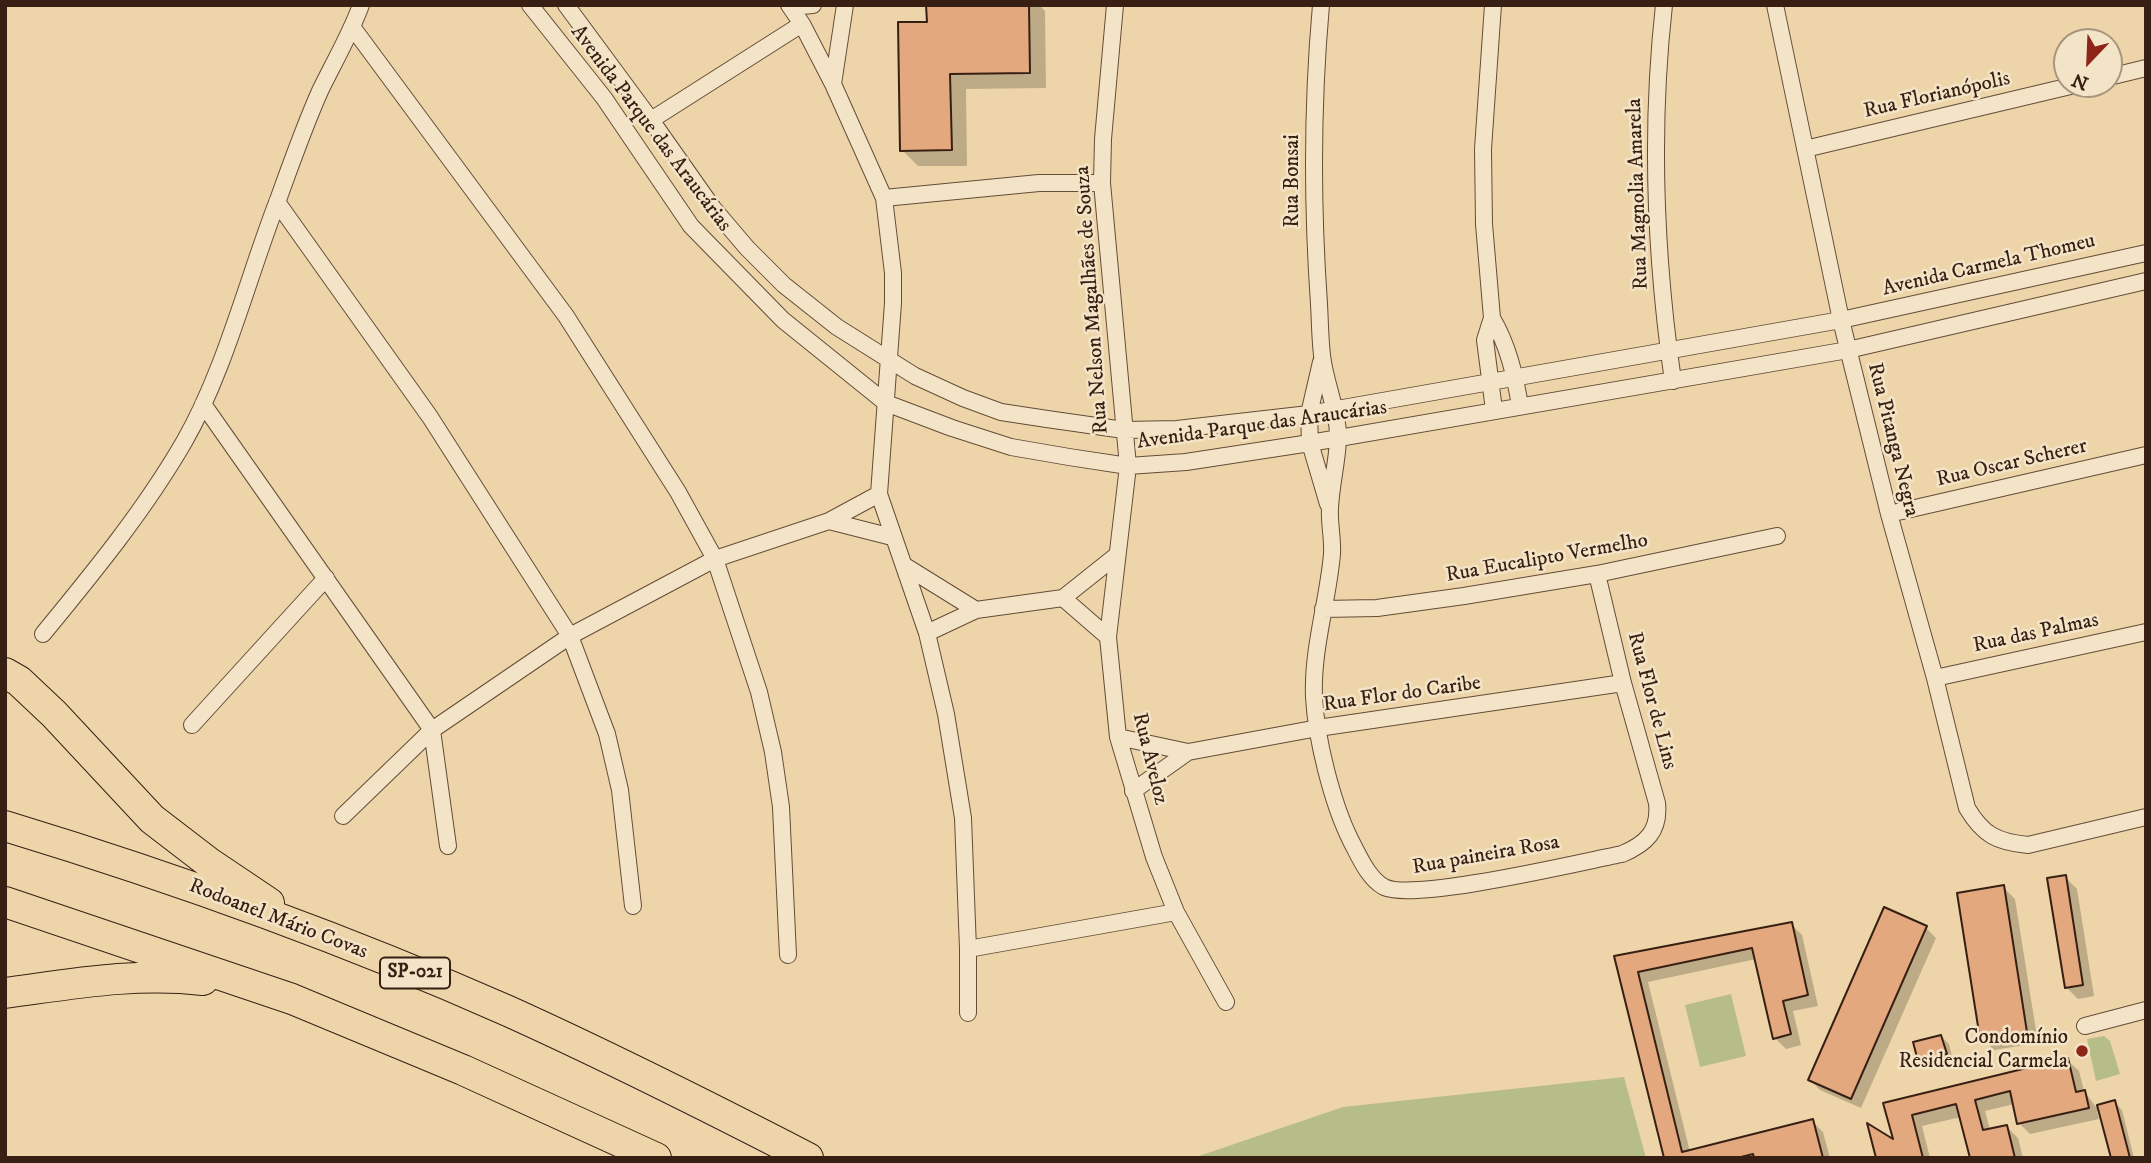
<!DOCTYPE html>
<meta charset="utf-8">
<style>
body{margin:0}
#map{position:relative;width:2151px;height:1163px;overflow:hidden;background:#edd5a9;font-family:"IM FELL DW Pica",serif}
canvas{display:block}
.frame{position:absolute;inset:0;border:7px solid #371f13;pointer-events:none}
.north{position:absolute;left:2053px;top:28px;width:70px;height:70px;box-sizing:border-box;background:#f3e4c7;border:2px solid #a8957f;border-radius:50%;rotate:203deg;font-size:19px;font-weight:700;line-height:28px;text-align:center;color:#371f13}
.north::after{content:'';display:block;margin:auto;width:24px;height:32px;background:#8f2418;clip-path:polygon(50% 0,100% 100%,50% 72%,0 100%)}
</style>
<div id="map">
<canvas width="2151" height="1163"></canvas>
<div class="frame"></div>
<div class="north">N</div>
</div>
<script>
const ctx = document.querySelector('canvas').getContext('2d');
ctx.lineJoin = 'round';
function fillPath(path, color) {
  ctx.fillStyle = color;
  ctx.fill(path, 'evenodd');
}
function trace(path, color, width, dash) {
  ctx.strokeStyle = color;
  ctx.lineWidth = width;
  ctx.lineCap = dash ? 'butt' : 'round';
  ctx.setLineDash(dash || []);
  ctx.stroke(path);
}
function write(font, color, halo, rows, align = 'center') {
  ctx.font = font + ' "IM FELL DW Pica",serif';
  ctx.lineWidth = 5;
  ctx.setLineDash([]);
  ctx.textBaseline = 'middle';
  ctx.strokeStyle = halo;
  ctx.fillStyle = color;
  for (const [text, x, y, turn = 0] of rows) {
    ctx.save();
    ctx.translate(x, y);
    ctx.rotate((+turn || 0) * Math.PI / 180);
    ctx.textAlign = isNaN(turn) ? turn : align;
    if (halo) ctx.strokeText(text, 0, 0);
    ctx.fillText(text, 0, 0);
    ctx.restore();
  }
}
fillPath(new Path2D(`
 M1731,994l15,62 -46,11 -15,-62z
 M2104,1036l6,5 10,33 -24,7 -9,-42z
 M1624,1077l22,81h-453l150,-51z`), '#b7bd89');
fillPath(new Path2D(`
 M928,5h111l6,6 1,77 -80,1 1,77h-49l-16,-16 26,-126z
 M2065,877l12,12 17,107 -16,3 -12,-12z
 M2003,887l12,12 23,144 -44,7 -12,-12z
 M1791,924l11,11 16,71 -25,5 8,34 -15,4 -11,-11 -19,-79 -108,23 42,170 122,-31 11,11 7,26h-164l-49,-201z
 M1926,928l10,10 -75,170 -41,-18 -10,-10z
 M1941,1036l8,8 4,17 -26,7 -7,-8z
 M2067,1060l12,11 5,20 12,16 18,-5 8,8 12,48h-21l-13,-47h-3l2,8 -69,15 -11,-11 -5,-19 -29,7 5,19 17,-3 11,11 5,20h-52l-10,-41 -39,9 8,32h-52l17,-15 -9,-39z`), '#0003');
const building = new Path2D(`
 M926,5h103l1,68 -80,1 2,76 -52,1 -2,-129h29z
 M2066,875l17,110 -18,3 -18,-110z
 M2004,885l23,147 -47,7 -23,-146z
 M1884,907l43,19 -76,173 -43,-19z
 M1792,922l16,73 -25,6 8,33 -18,5 -21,-91 -114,24 44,180 131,-33 10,39h-69l-1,-4 -16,4h-73l-50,-202z
 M1941,1035l6,19 -29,7 -5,-19z
 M2068,1058l8,34 9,-2 4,18 -72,16 -7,-33 -35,9 8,30 24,-5 8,33h-45l-14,-54 -44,11 11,43h-47l-9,-35 26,16 -10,-36z
 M2115,1100l15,58h-19l-14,-53z`);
fillPath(building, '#e3a87e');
trace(building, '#371f13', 2);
const street = new Path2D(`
 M530,5l74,93 87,128 92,94 103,83 66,25 59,19 58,10 59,9 58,-4 124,-19 538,-93 298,-69
 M566,5l85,115 62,88 34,40 37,37 53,42 78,49 48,22 38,14 46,7 77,11 53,-1 132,-15 532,-94 305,-67
 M789,5l13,19 31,60 51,114 9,75v30l-14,191 48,139 19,81 17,104 5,131v64
 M1115,5l-12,134 -1,44 26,283 -20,171 10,100 36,120 22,55 50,90
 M1321,5c-9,100 -9,199 -2,299 1,17 1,34 3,51 3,29 17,56 16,85 -1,23 -7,45 -8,68 -1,15 3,31 2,46 -4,47 -20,95 -18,143 2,41 18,106 37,144 8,15 17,37 33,46 29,15 197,-25 238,-33 24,-10 38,-23 35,-51l-34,-120 -26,-109
 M1493,5l-10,144 1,75 8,94 -7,22 9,70
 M1664,5c-14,125 -9,251 9,376
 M1775,5l66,315 48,194 46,164 32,130c16,27 30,34 61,37l118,-28
 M791,7l22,-2
 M353,28l213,288 112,176 37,67 44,133 14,60 8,55 7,148
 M2109,77l37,-9
 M833,84l12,-79
 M651,120l151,-96
 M1805,149l274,-65
 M884,198l155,-15h63
 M277,202l153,215 140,219 37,98 13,56 13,116
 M1492,318c16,27 23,57 28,88
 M1321,362l-12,52 1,29 18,61
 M203,404l229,326 16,116
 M1889,514l257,-59
 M829,521l63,16
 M905,566l71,44
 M1063,598l45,39
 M1323,609l54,-1 87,-12 133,-22 180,-38
 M927,633l49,-23 87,-12 54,-43
 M43,634c50,-61 101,-123 141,-192 41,-71 64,-165 94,-242 13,-36 26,-73 42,-109 14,-29 30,-56 41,-86
 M1935,678l211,-46
 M192,725l134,-147
 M1118,737l70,15 130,-24 305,-45
 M1133,791l55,-39
 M343,816l89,-86 138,-94 145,-77 114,-38 50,-27
 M968,949l208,-37
 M2085,1026l61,-16`);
const highway = new Path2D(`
 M5,673l14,8 35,33 98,105 56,43 61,41
 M5,826c171,52 340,113 503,185 102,46 201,96 300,147
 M5,902l287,97 171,71 193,88
 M5,993c67,-9 131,-21 198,-13`);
trace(street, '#644c38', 18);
trace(highway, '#371f13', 32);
trace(street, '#f3e4c7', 16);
trace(highway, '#edd5a9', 30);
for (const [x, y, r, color] of [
 [2082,1051,7,"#8f2418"]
]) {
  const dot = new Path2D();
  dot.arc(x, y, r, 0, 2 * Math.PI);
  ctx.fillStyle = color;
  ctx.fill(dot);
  trace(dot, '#f3e4c7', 2.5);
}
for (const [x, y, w] of [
 [415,973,70]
]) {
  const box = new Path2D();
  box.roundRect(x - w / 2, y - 15.5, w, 31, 5);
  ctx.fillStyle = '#f3e4c7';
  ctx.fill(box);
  trace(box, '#371f13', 2);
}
write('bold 19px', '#371f13', null, [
 ["SP-021",415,973]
]);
write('21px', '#371f13', '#f3e4c7', [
 ["Rua Florianópolis",1937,96,-13],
 ["Avenida Parque das Araucárias",650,129,53],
 ["Rua Bonsai",1294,181,-90],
 ["Rua Magnolia Amarela",1639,194,-92],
 ["Avenida Carmela Thomeu",1989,266,-13],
 ["Rua Nelson Magalhães de Souza",1093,300,-94],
 ["Avenida Parque das Araucárias",1262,426,-8],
 ["Rua Pitanga Negra",1892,440,76],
 ["Rua Oscar Scherer",2012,464,-13],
 ["Rua Eucalipto Vermelho",1547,559,-10],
 ["Rua das Palmas",2036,634,-12],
 ["Rua Flor do Caribe",1402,695,-8],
 ["Rua Flor de Lins",1651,701,75],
 ["Rua Aveloz",1149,759,76],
 ["Rua paineira Rosa",1486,856,-10],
 ["Rodoanel Mário Covas",278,920,21]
]);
write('21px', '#371f13', '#f3e4c7', [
 ["Condomínio",2068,1039],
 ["Residencial Carmela",2068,1063]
], 'right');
</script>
